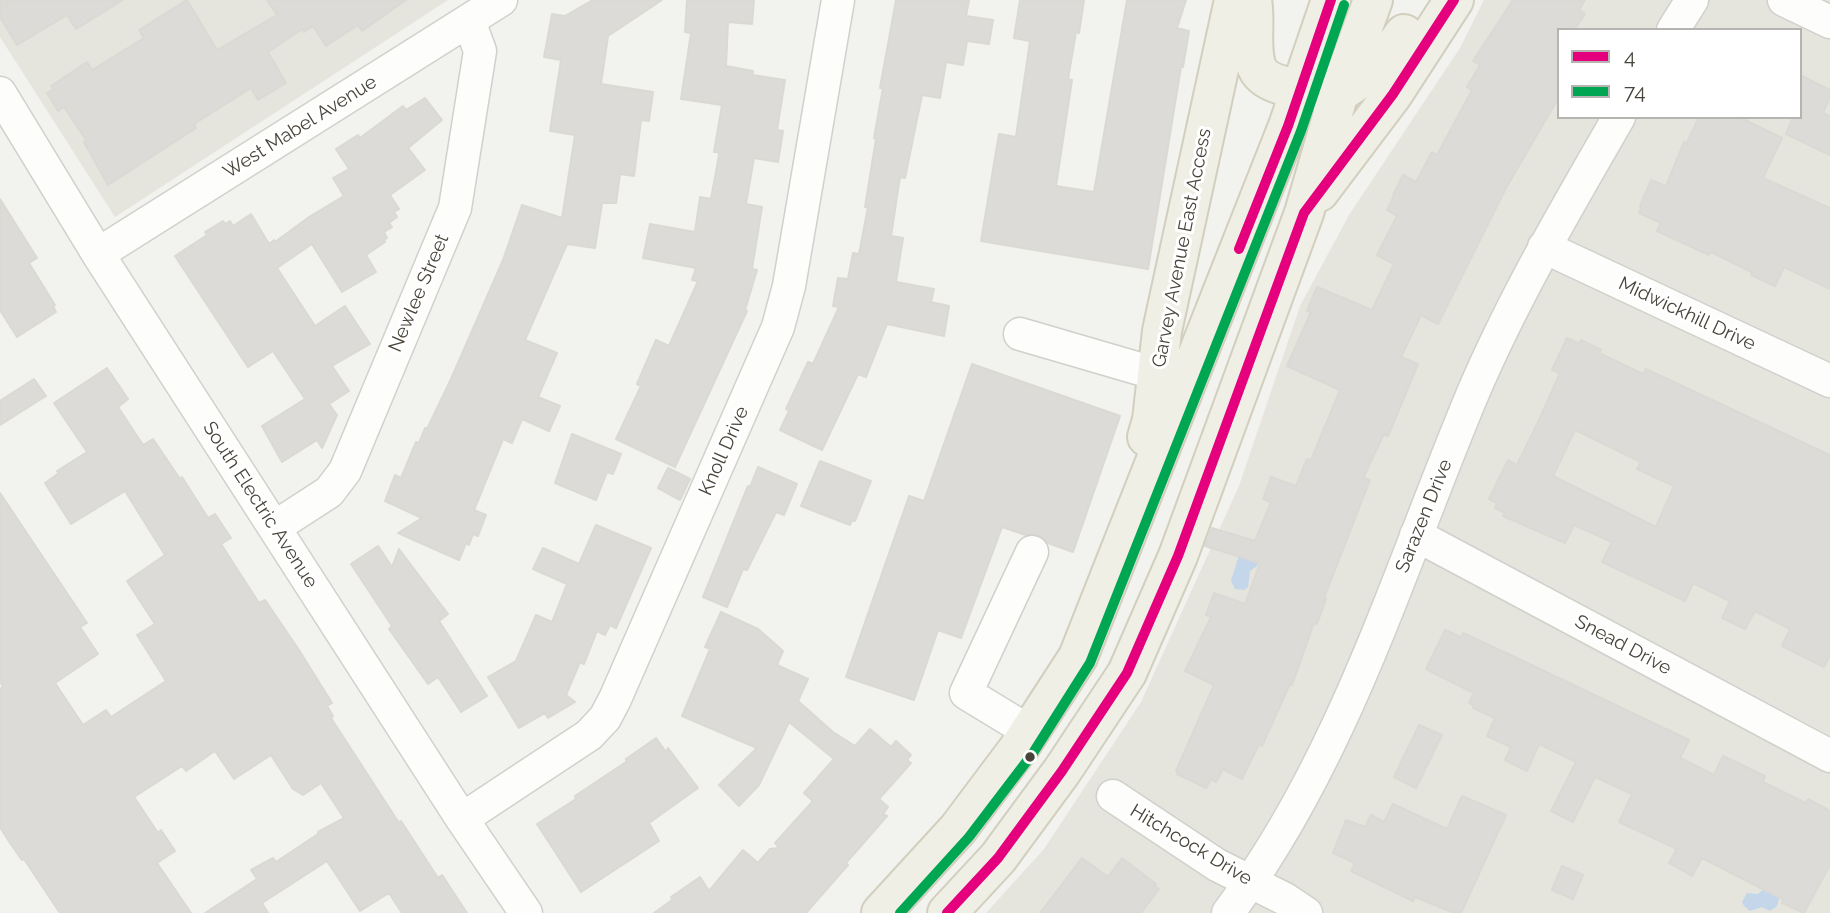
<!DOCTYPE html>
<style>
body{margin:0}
#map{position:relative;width:1830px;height:913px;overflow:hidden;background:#f2f2ee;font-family:Raleway,sans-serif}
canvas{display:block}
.legend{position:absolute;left:1557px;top:28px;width:245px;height:91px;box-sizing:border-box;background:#fff;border:2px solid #b6b4b0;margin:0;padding:9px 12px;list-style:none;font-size:21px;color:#48443a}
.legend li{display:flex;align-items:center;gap:14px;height:35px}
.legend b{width:35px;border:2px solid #b6b4b0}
</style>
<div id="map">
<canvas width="1830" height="913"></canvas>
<ul class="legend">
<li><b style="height:9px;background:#e5007d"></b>4</li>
<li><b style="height:9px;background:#00a651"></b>74</li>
</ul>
</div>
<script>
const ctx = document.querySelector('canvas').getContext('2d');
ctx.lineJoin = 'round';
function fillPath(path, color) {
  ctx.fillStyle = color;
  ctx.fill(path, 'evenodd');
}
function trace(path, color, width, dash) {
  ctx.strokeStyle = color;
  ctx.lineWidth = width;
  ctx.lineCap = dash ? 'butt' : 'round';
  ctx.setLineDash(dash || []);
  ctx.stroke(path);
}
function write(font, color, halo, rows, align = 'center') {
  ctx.font = font + ' Raleway,sans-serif';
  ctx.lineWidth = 6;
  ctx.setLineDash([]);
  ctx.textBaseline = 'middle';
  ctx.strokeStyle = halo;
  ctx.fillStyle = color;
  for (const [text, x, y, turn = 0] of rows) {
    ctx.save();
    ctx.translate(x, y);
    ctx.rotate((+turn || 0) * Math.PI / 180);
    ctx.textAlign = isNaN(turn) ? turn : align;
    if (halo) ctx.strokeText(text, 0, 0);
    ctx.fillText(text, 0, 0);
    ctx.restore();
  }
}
fillPath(new Path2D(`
 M0,0h448l-333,217 -115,-180z
 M1484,0h346v913h-844l58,-64 97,-147 98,-216 61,-180 49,-91 111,-167zM1559,30h241v87h-241z`), '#e5e4dd');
fillPath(new Path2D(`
 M1240,552l21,2 -4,12 -7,5 -2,16 -4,3 -9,-1 -4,-8z
 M1765,888l12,4 2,7 -2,7 -7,5 -8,-4 -12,4 -6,-5 -2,-4 5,-9 11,1z`), '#c4d6ea');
const building = new Path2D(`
 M0,0h123l-47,29 -9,-14 -50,30 -17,-28z
 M187,0l30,50 60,-35 -10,-15h139l-44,31 -4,-6 -32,21 -13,-20 -9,6 -2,-3 -34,23 18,31 -28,17 -7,-12 -57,36 2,4 -88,57 -24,-43 2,-2 -22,-33 -6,4 -11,-18 7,-4 -3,-3 36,-24 5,8 52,-32 -5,-8z
 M593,0h69l-54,36 -7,48 52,8 -4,29 -8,-1 -7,56 -14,-2 -4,29h-14l-7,45 -28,-4 -42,96 32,13 -19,44 22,9 -11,25 -27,-12 -10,24 -9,-4 -29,71 12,5 -8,21 -5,-2 -4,11 -3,-2 -7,17 -61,-27 24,-15 -37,-17 10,-26 6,3 15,-36 3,1 6,-15 2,1 24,-50 52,-119 19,-55 40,13 13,-83 -25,-4 11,-71 -17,-3 8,-43 13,2z
 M687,0h67l-2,24 -24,-2 -2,44 27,5 -1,4 33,5 -8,50 6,1 -5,31 -24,-4 -8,46 16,3 -10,62 5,1 -12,40 2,1 -72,156 -59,-28 25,-53 -4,-2 19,-44 13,6 29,-65 -6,-1 4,-12 -53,-10 7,-34 45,8 5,-35 11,2 8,-44 -1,-3h-4l8,-47 -41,-6 10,-66 -6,-1z
 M896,0h73l-3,16 27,4 -4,24 -22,-3 -4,24 -17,-3 -6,36 -18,-3 -17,83 -5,-1 -9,59 12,2 -7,44 38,7 -3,13 18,4 -5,30 -57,-12 -21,53 -8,-3 -36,76 -42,-20 9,-19 -3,-2 22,-47 5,2 26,-57 -6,-1 5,-28 10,1 5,-26 6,1 9,-47h-3l11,-68 -2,-1 9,-50h-3z
 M1020,0h64l-5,33 -3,-1 -8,47 4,1 -16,106 38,6 33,-192h59l-9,28 12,3 -6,36h-2l-33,202 -167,-28 18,-107 17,3 14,-96 -16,-3z
 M1513,0h72l-6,10 6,4 -11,16h-15v67l-53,91 -68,136 -17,-9 -20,42 17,7 -30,72 -4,-2 -21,44 7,2 -46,118 2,1 -9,25 -3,-1 -22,62 -2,-1 -28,62 -3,-2 -17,35 -19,-10 -7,13 -5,-3 -5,9 -29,-14 1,-2 -2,-1 38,-86 -29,-14 26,-54 -5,-2 8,-22 31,11 15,-41 -55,-17 7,-18 43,13 16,-39 -8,-3 8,-22 25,9 11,-27 4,1 29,-70 -53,-24 24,-54 -4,-1 10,-24 55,23 22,-46 -17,-9 20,-39 -10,-6 7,-14 -1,-1 10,-20 13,7 16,-30 5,3 35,-65 -5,-3 13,-22 -7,-4z
 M1800,75l30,15v7l-7,16 7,3v39l-44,-21 7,-17h7z
 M425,98l17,22 -34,28 17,22 -35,25 9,14 -5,3 3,5 -8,6 3,4 -8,5 3,6 -3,2 1,2 -19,13 10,17 -34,20 -30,-48 -35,24 38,58 30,-20 25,38 -38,22 17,25 -20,13 8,11 -15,33 -5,-8 -35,22 -20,-36 43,-27 -32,-48 -25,16 -73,-111 32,-21 -2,-3 18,-11 2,3 5,-3 3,5 18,-12 18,30 5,-4 1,2 34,-25 35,-21 -11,-18 16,-9 -13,-20 22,-14 2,3 43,-32 3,4z
 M1699,117h40l43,21 -19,40 67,30v81l-46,-22 -9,19 -24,-11 1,-3 -41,-20 -2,3 -52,-24 4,-8 -22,-10 2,-6 -1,-1 11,-26 15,6 18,-44 3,1z
 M0,199l37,59 -8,5 26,42 -2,1 3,6 -39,25 -17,-27z
 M1567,338l12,6 2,-4 20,10 -2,3 44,21 3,-5 184,86v200l-6,12 -42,-21 8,-17 -35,-18 -10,18 -23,-11 8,-17 -37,-18 -8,18 -83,-39 10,-20 -38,-17 -9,18 -62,-27 2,-3 -10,-5 2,-5 -8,-4 19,-39 9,5 22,-45 21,-47 -8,-3zM1575,430l66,32 -4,7 37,17 -18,41 -103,-51z
 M972,364l148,52 -47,136 -25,-9 -9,-8h-13l-24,-8 -41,111 -23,-8 -24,70 -68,-23 63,-181 15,5z
 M107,368l21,31 -10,8 25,38 10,-6 27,40 2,-2 26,41 7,-4 16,24 -10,6 38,59 6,-3 34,50 33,53 -5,3 6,10 -2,2 68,105 2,-2 37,57 4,-3 25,38h-65l-13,-20 -29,18 -33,-50 -65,42 6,10h-63l52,-34 -6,-9 22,-12 3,4 42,-28v-2l26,-14 -23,-35 -18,12 -10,-6 -22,-34 -37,24 -19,-28 -29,20 -4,-5 -48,31 24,36 3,-3 14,21 -18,12 34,50h-131l-36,-54 -2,1 -12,-17 -10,-16v-138l3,-2 -3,-6v-188l87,130 -7,4 18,27 -43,29 28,42 23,-15 5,7 55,-36 -29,-46 18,-11 -28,-43 38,-26 -40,-64 -54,33 -26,-41 14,-10 -2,-2 30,-19 -33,-49z
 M34,379l12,17 -46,29v-24z
 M572,434l49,20 -8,20 -6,-2 -11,28 -41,-17z
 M820,461l51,20 -16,40 -3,-1 -2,5 -49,-19z
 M758,467l39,17 -13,31 -8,-3 -29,58 -4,-1 -16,38 -24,-10 45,-111 2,1z
 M668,468l22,11 -10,21 -22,-12z
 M596,525l55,23 -35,80 -6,-3 -5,10 -8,-4 -13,33 -4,-2 -14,33 9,7 -27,16 -3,-5 -26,15 -31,-51 28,-16 20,-46 16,7 15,-38 -34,-15 10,-21 36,16z
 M378,546l14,21 7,-18 49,65 -9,7 48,75 -26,16 -23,-35 -10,7 -39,-55 3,-3 -41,-62z
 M721,612l37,17 25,22 -6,14 31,14 -10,22 35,31 22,14 15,-17 21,18 5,-6 15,14 -4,5 4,3 -32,36 9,8 -5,7 4,2 -41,47 2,2 -42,48h-152l18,-13 -1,-3 29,-20 9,14 34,-41 15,13 12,-14 9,-1 -4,-5 38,-42 -9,-8 30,-34 -45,-37 -30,63 -20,21 -20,-21 38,-37 -75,-32 28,-67 -5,-2z
 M1445,630l16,7 2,-4 56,26 170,81 -9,18 34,17 9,-19 42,20 -2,6 43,21 2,-4 22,12v54l-26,48 -22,-10 2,-3 -82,-42 -10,18 -23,-13 8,-14 -58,-27 13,-28 -37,-17 -22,45 -22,-11 25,-49 -37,-18 -12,27 -22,-11 6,-13 -24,-11 8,-18 -22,-10 1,-2 -5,-3 5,-10 -48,-24z
 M1419,725l23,10 -26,53 -22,-11z
 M656,738l10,14 2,-4 30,40 -49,35 10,18 -78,51 -44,-68 39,-25 -1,-3 51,-34v-3z
 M1462,796l44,19 -45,98h-7l-39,-16 -2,4 -62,-30 4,-8 -22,-10 13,-33 19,7 6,-12 13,7 9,-18 54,25z
 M1082,858l26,19 14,-19 34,26 -2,2 5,3 -18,24h-101z
 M1562,866l21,9 -10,24 -21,-9z`);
fillPath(building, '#dcdbd7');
trace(building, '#dad9d4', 2);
const minor = new Path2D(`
 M1784,0l46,22
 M1673,30l19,-30
 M0,93l98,161 364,565 64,94
 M1544,247l286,134
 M98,254l403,-254
 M1020,334l137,40
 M275,527l54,-35 16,-21 110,-263 25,-157 -11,-30
 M1416,535l414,221
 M1030,732l-64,-39 66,-141
 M1113,796l104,69 68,34 21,14
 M462,819l127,-84 16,-17 10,-19 163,-372 11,-41 49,-286
 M1228,913c116,-154 171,-344 245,-520 41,-96 94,-186 146,-276`);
const major = new Path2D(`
 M1252,0c4,21 -2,45 4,65 8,26 60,25 83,28 27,-18 46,-31 65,-59
 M1319,192l74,-98 61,-94
 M1147,437l5,-17 10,-89 72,-331
 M881,913l77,-84 63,-84 57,-88 210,-531 43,-126
 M947,913l51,-55 64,-87 65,-98 51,-117 126,-343 35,-120 34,-93`);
trace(minor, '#d0d0cc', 35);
trace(major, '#d2cfbe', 42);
trace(minor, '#fdfdfc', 32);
trace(major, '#f0efe6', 38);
trace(new Path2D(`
 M1239,249l49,-123 43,-126
 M947,913l51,-55 64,-87 65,-98 51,-117 126,-343 89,-119 61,-94`), '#e5007d', 10);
trace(new Path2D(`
 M900,913l69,-76 64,-84 57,-90 211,-532 43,-126`), '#00a651', 10);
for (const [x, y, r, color] of [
 [1030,757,6,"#48443a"]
]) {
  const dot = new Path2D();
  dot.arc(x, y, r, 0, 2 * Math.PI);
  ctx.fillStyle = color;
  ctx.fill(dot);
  trace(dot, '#fff', 2.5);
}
write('19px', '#48443a', '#fff', [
 ["West Mabel Avenue",300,127,-32],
 ["Garvey Avenue East Access",1182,248,-79],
 ["Newlee Street",419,293,-67],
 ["Midwickhill Drive",1687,314,25],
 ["Knoll Drive",724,451,-66],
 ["South Electric Avenue",260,505,57],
 ["Sarazen Drive",1424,516,-68],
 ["Snead Drive",1623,645,28],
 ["Hitchcock Drive",1191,845,31]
]);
</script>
